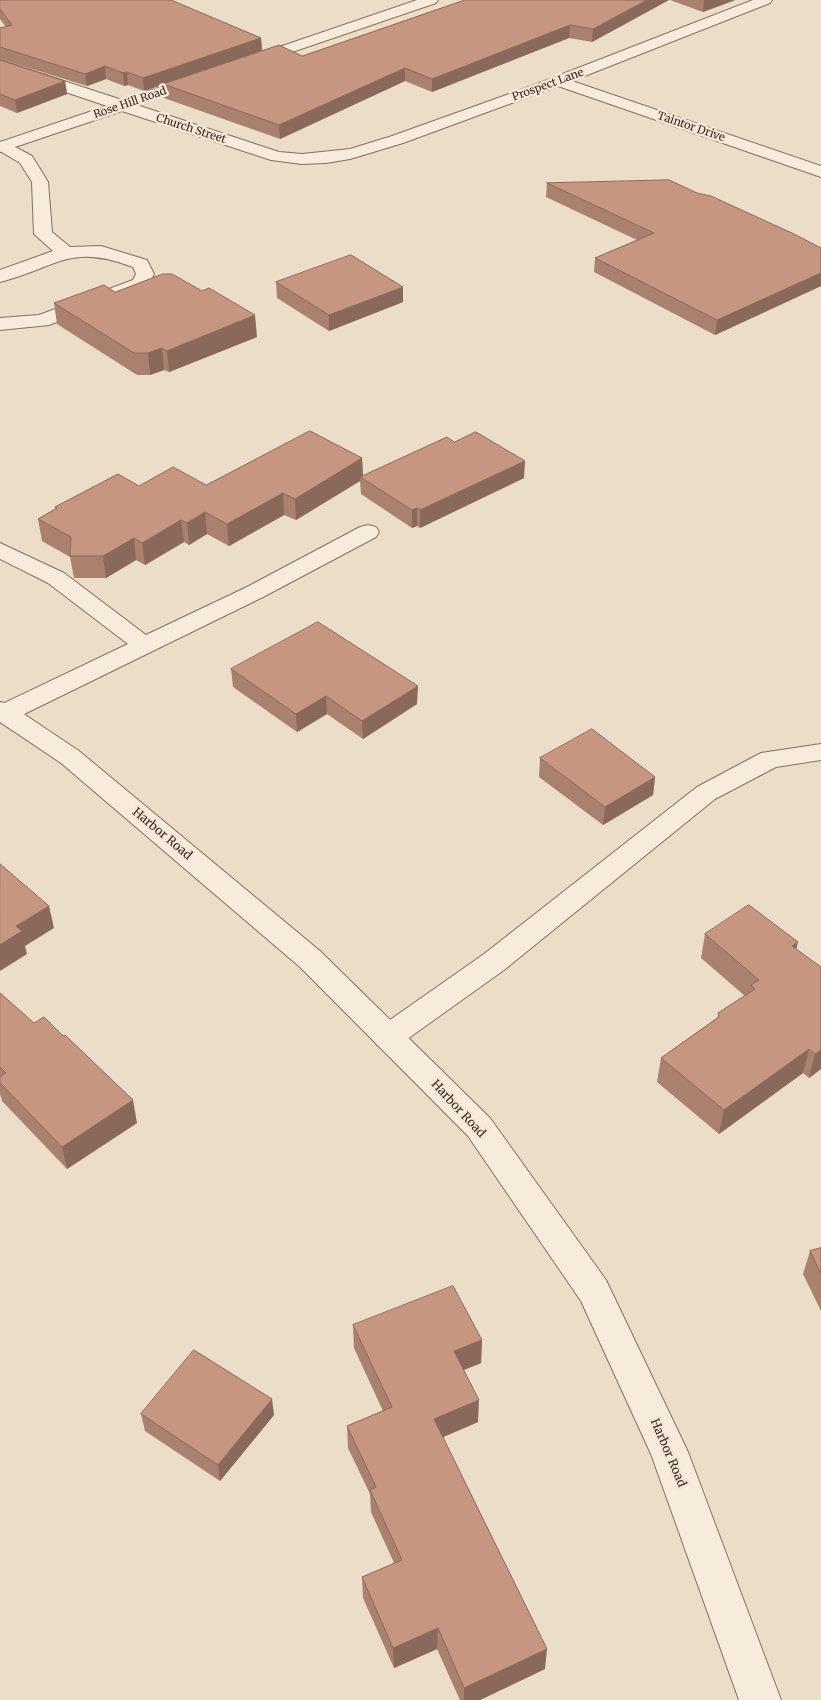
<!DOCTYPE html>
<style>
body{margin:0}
canvas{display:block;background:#ebddc8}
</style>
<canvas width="821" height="1700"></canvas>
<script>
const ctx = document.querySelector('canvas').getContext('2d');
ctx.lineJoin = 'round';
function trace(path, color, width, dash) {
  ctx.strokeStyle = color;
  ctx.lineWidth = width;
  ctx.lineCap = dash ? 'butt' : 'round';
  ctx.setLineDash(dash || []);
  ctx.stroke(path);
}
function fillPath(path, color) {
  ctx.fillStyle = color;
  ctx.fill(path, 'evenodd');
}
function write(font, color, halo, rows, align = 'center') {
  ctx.font = font + ' Merriweather,serif';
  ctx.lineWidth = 5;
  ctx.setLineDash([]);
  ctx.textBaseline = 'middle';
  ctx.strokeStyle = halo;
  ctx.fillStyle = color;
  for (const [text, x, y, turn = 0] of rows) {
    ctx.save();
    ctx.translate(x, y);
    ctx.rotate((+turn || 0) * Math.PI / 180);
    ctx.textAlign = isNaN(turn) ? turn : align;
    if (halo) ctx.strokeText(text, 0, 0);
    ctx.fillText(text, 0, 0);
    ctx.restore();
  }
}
const lane = new Path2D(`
 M4,141l28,15 16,26 4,50 18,15 31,-1 46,14 7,14 -7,14 -98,37 -49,5v-12l39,-3 94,-35 3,-6 -3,-7c-65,-24 -74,0 -133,15v-12l53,-19 -19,-17 -2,-52 -12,-19 -20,-12v-9z
 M368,525l8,2 3,5 -3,5 -113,60 -249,122 -14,1v-15l128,-61 -80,-61 -48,-24v-16l64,30 82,62 101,-48 113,-60z
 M821,744v16l-45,7 -61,32 -211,171 -105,75 -11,4 -11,-4 -4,-8 4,-8 107,-75 213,-167 64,-34z`);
const street = new Path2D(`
 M417,0h21l-2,3 -179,61 -5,1 -7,-4 2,-3z
 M753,0h19l-2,3 -198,78 249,85v11l-263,-91 -155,57 -53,16 -24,4 -24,1 -31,-4 -149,-49 -122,41v-10l107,-36 -107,-36v-10l122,40 73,-24h10l3,3 -3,3 -68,23 142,47 23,2 48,-5 42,-13 145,-52z
 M0,702l9,2 70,47 241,200 170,167 116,162 82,172 93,248h-42l-88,-246 -70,-153 -113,-165 -168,-169 -239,-204 -61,-41z`);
trace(lane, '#866f5f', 2);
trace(street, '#866f5f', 2);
fillPath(lane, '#f7ebdb');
fillPath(street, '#f7ebdb');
fillPath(new Path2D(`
 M0,0l261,38 1,13 -118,40 -16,-6 -4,1 -18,-7 -19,7 -87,-27v-31l6,-1 -6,-8z
 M465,0h204l-77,42 -23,-4 -137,54 -27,-11 -125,58 -116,-41 -1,-14 139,-28z
 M670,0h65l-32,12z
 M0,60l65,21 2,13 -50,19 -17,-7z
 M547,183l274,65v38l-106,49 -121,-63 1,-14 42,-18 -91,-43z
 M276,282l127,20 -74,29 -52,-33z
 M115,292l142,45 -88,35 -5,-2 -14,5h-13l-80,-51 -3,-21z
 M454,442l70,36 -104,50 -3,-2 -5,2 -51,-34 -1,-13 -64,39 -12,-5 -55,31 -22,-12 -18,11 -5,-3 -39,23 -9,-5 -30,18h-32l-4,-21 -28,-16 -4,-22 17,-10v-2l84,-21 67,-1 156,-27 1,18z
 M231,669l186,35 -54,35 -36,-25 -30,18 -64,-45z
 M540,758l115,19 -2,18 -50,30 -64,-48z
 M705,934l91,15 25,120 -12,9 -6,-5 -84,61 -62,-52 4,-24 57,-41v-4l27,-17 -44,-38z
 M0,993l137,130 -70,46 -65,-68 -2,-7z
 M821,1248v63l-18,-37 7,-23z
 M353,1325l129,15 -1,23 -17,7 14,52 -35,15 102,232 -65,31h-20l-23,-51 -43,19 -31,-70 -1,-21 32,-14 -23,-51 -1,-18 -22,-46 -1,-22 36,-15 -29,-63z
 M141,1414l133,1 -54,66 -75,-50z`), '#aa816f');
fillPath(new Path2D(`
 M647,0h22l-77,42 1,-13z
 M704,0h31l-32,12z
 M570,25l-1,13 -137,54v-13z
 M261,38l1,13 -118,40 -1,-13z
 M105,66l1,13 -19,7 -2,-12z
 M405,68v13l-125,58 -1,-14z
 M127,72l1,13 -4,1 -1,-13z
 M65,81l2,13 -50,19 -2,-13z
 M821,273v13l-106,49 2,-15z
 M403,287v15l-74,29v-16z
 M255,315l2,22 -88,35 -2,-21z
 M162,348l2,22 -14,5 -2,-22z
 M362,458l1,20 -3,-1v4l-64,39 -1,-21z
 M525,461l-1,17 -104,50v-18z
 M283,493l1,22 -55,31 -2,-22z
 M417,508v18l-5,2v-18z
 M205,512l2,22 -18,11 -2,-22z
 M181,520l3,22 -39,23 -3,-22z
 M134,538l2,22 -30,18 -3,-22z
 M418,686l-1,18 -54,35 -1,-18z
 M326,696l1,18 -30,18 -1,-18z
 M655,777l-2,18 -50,30 2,-18z
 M49,906l5,22 -29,18 2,8 -27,17v-26l16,-19z
 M798,942l-6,24v-20z
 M809,1049l-6,24 -84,61 5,-24z
 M821,1050v19l-12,9 6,-24z
 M133,1100l4,23 -70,46 -5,-22z
 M482,1340l-1,23 -28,11 1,-23z
 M272,1399l2,16 -54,66 -2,-16z
 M479,1400l-1,22 -44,19v-22z
 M438,1628l-1,21 -43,19 -1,-20z
 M547,1649l-2,20 -65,31h-16v-12z`), '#8b695a');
const building = new Path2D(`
 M0,0h171l90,38 -118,40 -16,-6 -4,1 -18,-7 -20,8 -85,-27v-19l12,-3 -12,-16z
 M465,0h182l-54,29 -23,-4 -138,54 -27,-11 -126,57 -116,-41 116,-39 23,11z
 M0,60l65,21 -50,19 -15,-6z
 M669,180l28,13 14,3 83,38 27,14v25l-104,47 -122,-62 59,-25 -107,-50z
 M351,255l52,32 -74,28 -53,-33z
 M163,274h9l30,17 7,-3 46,27 -88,36 -5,-3 -14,5h-14l-80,-50 50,-18 11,7z
 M310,431l52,27 -67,41 -12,-6 -56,31 -22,-12 -18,11 -6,-3 -39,23 -8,-5 -31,18h-33l1,-19 -33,-18 19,-11 -2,-1 63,-33 21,12 34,-19 33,18z
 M476,432l49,29 -105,49 -3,-2 -5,2 -52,-33 87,-40 7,5z
 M318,622l100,64 -56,35 -36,-25 -30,18 -65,-45z
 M592,729l63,48 -50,30 -65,-49z
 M0,864l49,42 -33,20 6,5 -22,14z
 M749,905l49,37 -6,4 29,21v83l-6,4 -6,-5 -85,61 -63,-52 58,-41 -1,-4 37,-24 -4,-4 8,-5 -54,-46z
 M0,993l34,30 10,-6 19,19 2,-1 68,65 -71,47 -62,-64v-6l6,-4 -6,-6z
 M821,1248v26l-11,-23z
 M453,1286l29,54 -28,11 25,49 -45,19 113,230 -83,39 -26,-60 -45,20 -31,-71 40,-17 -32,-70 6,-3 -29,-61 45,-19 -39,-82z
 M194,1350l78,49 -54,66 -77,-51z`);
fillPath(building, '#c69681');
trace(building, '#8b695a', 1);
write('11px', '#382921', '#f3e8d7', [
 ["Prospect Lane",548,85,-20],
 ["Rose Hill Road",130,103,-19],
 ["Taintor Drive",691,127,19],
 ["Church Street",191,129,18]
]);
write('12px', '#382921', '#f3e8d7', [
 ["Harbor Road",162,834,40],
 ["Harbor Road",458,1109,47],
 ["Harbor Road",668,1453,67]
]);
</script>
